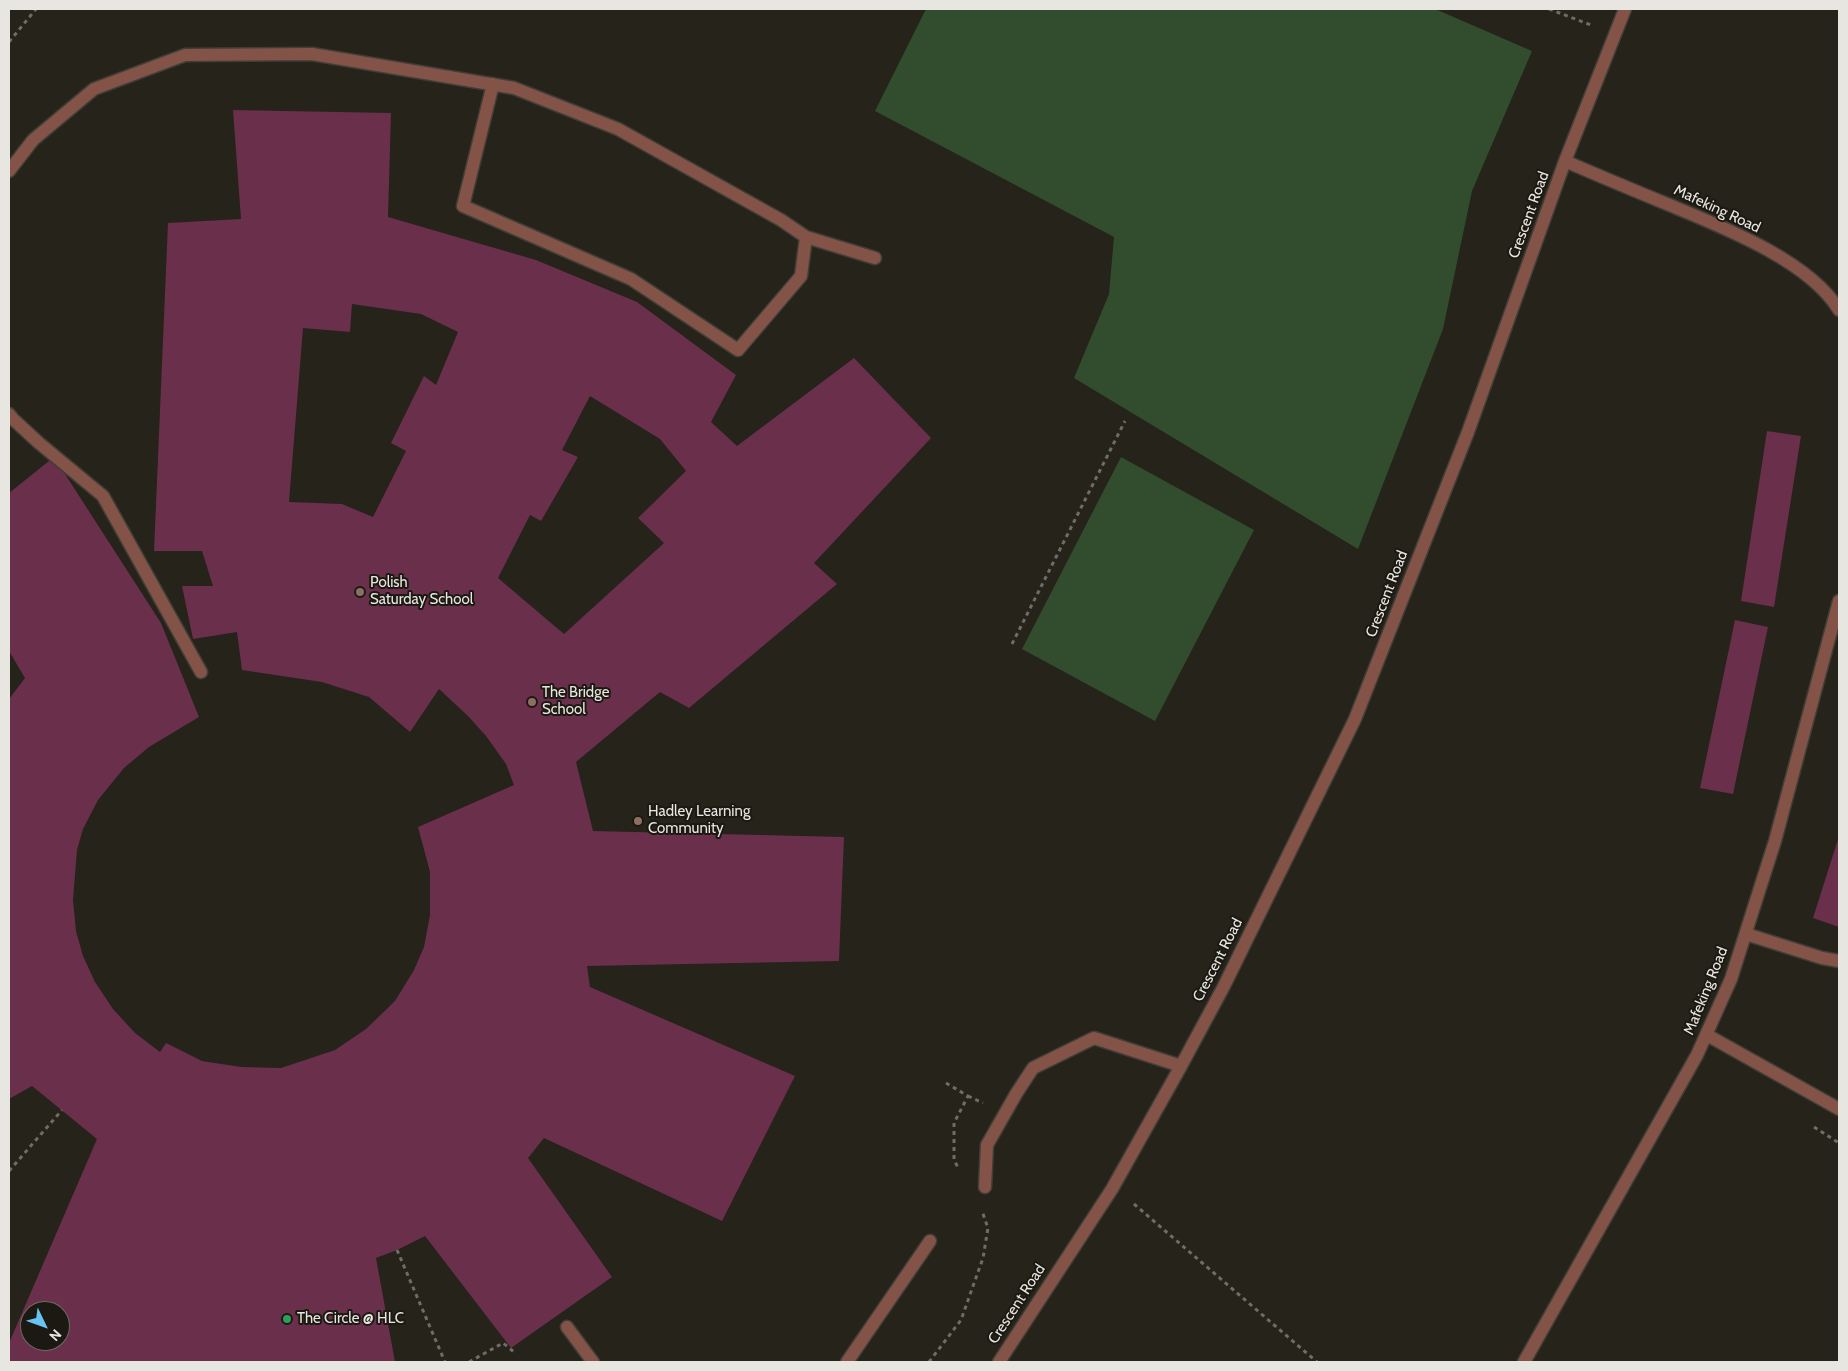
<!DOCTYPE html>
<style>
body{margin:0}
#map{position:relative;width:1848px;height:1371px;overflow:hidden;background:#25231a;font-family:Cabin,sans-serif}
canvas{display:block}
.frame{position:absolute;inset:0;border:10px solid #e7e6e0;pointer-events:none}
.north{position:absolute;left:20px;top:1301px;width:50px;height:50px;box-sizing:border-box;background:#1b1911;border:1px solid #6d6b64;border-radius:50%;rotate:132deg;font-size:14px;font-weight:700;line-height:20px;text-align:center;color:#e7e6e0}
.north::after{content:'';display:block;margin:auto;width:18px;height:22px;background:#69c3f1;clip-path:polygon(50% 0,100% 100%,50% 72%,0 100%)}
</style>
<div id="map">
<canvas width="1848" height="1371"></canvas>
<div class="frame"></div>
<div class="north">N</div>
</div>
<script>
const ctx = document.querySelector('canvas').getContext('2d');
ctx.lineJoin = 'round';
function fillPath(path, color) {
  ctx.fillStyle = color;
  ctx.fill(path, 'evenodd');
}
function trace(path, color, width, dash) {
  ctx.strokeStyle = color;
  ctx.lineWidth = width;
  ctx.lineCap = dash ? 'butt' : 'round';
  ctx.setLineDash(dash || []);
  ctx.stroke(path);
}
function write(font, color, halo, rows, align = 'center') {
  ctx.font = font + ' Cabin,sans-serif';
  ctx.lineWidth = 4;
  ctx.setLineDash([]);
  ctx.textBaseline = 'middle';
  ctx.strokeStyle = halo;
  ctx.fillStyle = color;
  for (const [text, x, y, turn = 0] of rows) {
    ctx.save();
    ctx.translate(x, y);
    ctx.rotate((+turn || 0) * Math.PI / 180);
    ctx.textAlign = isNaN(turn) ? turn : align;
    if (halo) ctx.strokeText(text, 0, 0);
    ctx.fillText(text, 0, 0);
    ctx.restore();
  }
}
fillPath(new Path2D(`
 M926,9h509l97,42 -60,140 -29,138 -85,220 -284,-171 35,-84 5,-57 -239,-126z
 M1121,457l133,73 -99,191 -133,-72z`), '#314d2d');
fillPath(new Path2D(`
 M233,110l158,3 -3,104 148,43 101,42 99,73 -25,47 26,24 117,-88 77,80 -117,125 23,21 -148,124 -29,-16 -84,70 17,69 251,6 -5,124 -252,5 3,21 205,89 -73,145 -178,-83 -16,20 84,119 -101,71 -86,-112 -28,14 -21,8 19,104h-386v-19l88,-204 -65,-53 -23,13v-400l16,-21 -16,-27v-158l45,-36 107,166 38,94 -50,30 -25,21 -26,32 -15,29 -6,21 -4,50 3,31 7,25 12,26 18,27 22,24 25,19 6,-9 36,18 39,6 40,1 54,-18 31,-21 29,-28 19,-31 10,-23 6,-32v-43l-12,-45 96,-42 -8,-21 -20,-28 -18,-20 -29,-27 -29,43 -41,-35 -47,-15 -80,-12 -5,-38 -44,7 -11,-53h31l-11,-35h-48l14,-328 73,-4zM352,304l69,10 37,18 -22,53 -12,-9 -33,67 15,8 -33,66 -31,-13 -53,-2 14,-174 47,4zM590,396l70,43 26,32 -48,47 26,25 -100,91 -66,-56 32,-63 11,6 37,-64 -16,-7zM30,1311h30v30h-30z
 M1767,431l34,5 -27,171 -33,-6z
 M1735,620l33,7 -35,167 -33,-6z
 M1839,836v91l-26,-9z`), '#692f4b');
const minor = new Path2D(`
 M493,84l-30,122 168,73 107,71 63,-74 5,-39
 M1565,161c34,15 68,29 102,43 53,22 142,56 172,106
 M9,171l24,-31 61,-51 91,-34 127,-1 202,34 104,41 163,91 25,17 69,21
 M9,414l5,6 25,23 64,53 98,176
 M1746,934l76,24 17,3
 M1707,1035l132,74
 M985,1187l2,-42 29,-51 17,-26 61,-30 87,28
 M567,1327l26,35
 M847,1362l83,-121
 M999,1362l113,-173 69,-123 43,-80 131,-267 113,-287 97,-271 60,-152
 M1524,1362l173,-307 34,-76 44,-138 64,-240`);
trace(minor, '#403e36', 15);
trace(new Path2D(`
 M1549,9l42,16
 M9,42l27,-33
 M1012,644l113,-223
 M946,1083l22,13 -14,27v37l5,9
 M968,1096l15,7
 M1814,1127l25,16
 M9,1171l53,-61
 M1134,1204l183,158
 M397,1250l48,112
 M469,1362l34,-19 11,9
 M929,1362l32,-42 22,-62 5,-30 -6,-17`), '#6f6d65', 3, [4, 4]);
trace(minor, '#835348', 12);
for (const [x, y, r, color] of [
 [360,592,5,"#8d6e63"],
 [532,702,5,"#8d6e63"],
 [638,821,5,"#8d6e63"],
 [287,1319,5,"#2e9e5b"]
]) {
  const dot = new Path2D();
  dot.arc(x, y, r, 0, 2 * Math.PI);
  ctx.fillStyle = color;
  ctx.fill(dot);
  trace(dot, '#1b1911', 2);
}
write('15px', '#e7e6e0', '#1b1911', [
 ["Mafeking Road",1717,209,25],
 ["Crescent Road",1529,215,-70],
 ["Crescent Road",1387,594,-69],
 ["Crescent Road",1218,960,-63],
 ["Mafeking Road",1706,991,-68],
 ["Crescent Road",1017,1304,-57]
]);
write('15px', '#e7e6e0', '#1b1911', [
 ["Polish",370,583],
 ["Saturday School",370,600],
 ["The Bridge",542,693],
 ["School",542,710],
 ["Hadley Learning",648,812],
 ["Community",648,829],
 ["The Circle @ HLC",297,1319]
], 'left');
</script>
